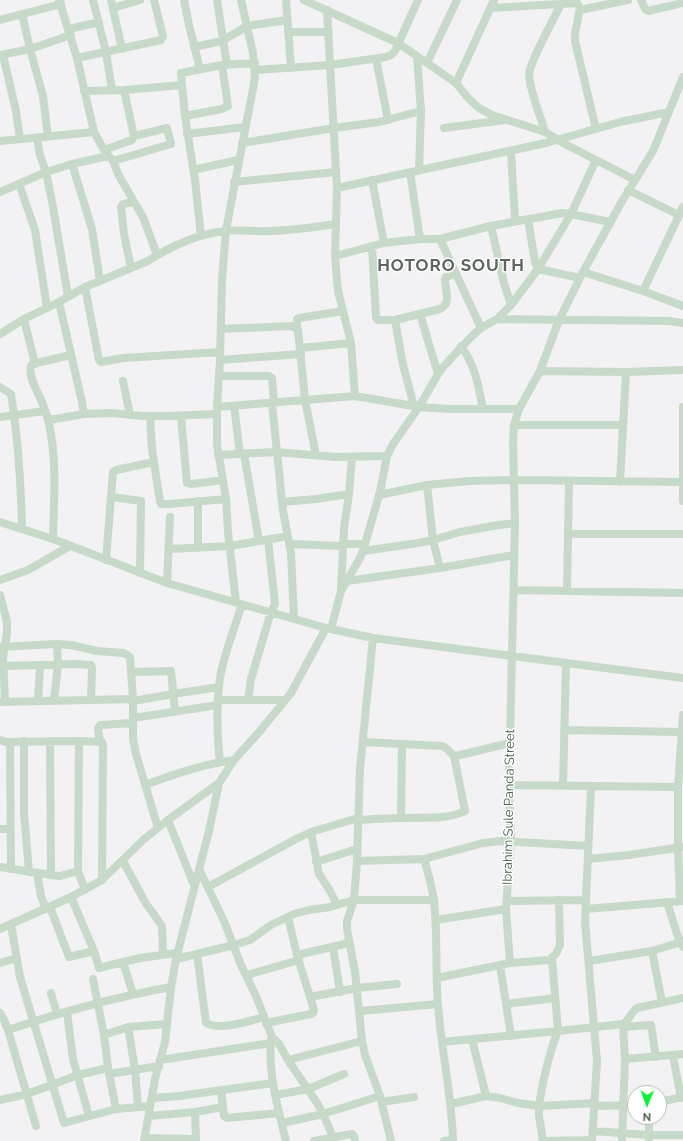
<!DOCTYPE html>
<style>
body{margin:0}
#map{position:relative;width:683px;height:1141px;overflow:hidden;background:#f2f1f3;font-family:Raleway,sans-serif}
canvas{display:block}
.north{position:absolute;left:627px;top:1085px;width:40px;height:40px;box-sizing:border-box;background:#fff;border:1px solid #b5bfb6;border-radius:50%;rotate:181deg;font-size:11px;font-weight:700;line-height:16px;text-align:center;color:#476049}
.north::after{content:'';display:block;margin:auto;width:14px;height:18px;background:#0df137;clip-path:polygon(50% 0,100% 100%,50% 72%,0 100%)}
</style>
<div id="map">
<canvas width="683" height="1141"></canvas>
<div class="north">N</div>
</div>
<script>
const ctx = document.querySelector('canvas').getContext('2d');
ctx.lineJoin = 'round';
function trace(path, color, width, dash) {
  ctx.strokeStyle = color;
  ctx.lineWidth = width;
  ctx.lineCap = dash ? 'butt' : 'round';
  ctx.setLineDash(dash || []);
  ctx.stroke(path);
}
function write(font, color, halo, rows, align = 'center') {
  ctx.font = font + ' Raleway,sans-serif';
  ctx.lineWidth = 3;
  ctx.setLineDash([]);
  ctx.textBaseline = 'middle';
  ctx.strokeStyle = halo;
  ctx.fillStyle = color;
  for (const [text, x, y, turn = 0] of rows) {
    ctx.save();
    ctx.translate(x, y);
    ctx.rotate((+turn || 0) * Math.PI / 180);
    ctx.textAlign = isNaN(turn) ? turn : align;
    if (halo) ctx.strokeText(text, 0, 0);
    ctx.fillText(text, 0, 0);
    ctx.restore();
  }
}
trace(new Path2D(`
 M59,0l18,58 17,74 10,18 9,11 6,15 24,41 14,38
 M93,0l13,52 6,38
 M111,0l11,49
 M184,0l5,25 11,44
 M217,0l10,65
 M286,0l5,68
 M304,0l94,43 58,40 13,16 10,9 13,7 53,17 20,12 70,36
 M641,0l4,9 3,2 35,-8
 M113,8l27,-8
 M491,8l86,-5 3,5 -5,26v7l21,88
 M327,10l10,178 -2,68 3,35 13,52 4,53
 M580,10l48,-10
 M22,14l8,35 13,47 5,41
 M0,20l61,-16
 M69,29l30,-7
 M288,32h41
 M194,47l28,-6 25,-15 40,-6
 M0,55l30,-6 41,-14
 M3,55l13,56 4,28
 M417,56l4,55 -2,59
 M77,58l84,-18 2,-4 -9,-36
 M376,59l12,61
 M427,63l30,-63
 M255,70l75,-5 56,-8 5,-2 4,-4 23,-51
 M456,83l38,-83
 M84,91l40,-1 58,-5
 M185,116l37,-7 6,-3 -6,-41
 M444,128l61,-8
 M545,132c-5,-17 -15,-41 -16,-57 0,-12 26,-58 32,-71
 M187,134l58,-7
 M37,138l3,17 6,17 7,35 15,89
 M0,141l94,-9
 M242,143l92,-15 45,-6 42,-11
 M104,150l28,-10 2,-4 -10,-46
 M511,151l4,70
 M113,161l58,-17 -4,-16 -33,8
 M72,164l20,65 8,52
 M193,170l45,-10
 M410,172l10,67
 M372,180l12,63
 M234,182l102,-10
 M19,184l16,46 12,78
 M337,188l209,-45 74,-21 49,-10
 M628,190l51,25
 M0,192l46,-20 26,-8 36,-8
 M528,219l7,43 3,7 42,9
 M491,226l13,57 7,22
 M201,236l-6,-56 -10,-64 -4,-43 41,-8 33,-2
 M440,239l41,89
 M372,246l4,72 2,2h17l45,-11c12,-6 5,-18 5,-30l1,-2 9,-3
 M335,256l49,-13 36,-4h20l51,-13 71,-13 9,1 39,8
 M131,268l-7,-34 -3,-27 2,-3 11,-2
 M583,272l60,19 40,15
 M85,287l14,73 2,2 22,-4 97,-6
 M643,291l40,-84
 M420,314l18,60
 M24,319l11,45
 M497,319l172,2 14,2
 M395,320l8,45 11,41
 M297,328v-9l2,-1 44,-7
 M221,329l71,-3 6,4 7,70 11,55
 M0,334l24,-15 35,-17 26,-15 63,-26c21,-14 52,-28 77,-30 14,-2 29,1 43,0 23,0 45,-4 68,-7
 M461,346c15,21 17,39 22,63
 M300,348l51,-5
 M220,360l81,-6
 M540,371l86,1 57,-2
 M219,376h50l3,2 2,25
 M123,381l7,34
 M0,387l11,7c7,45 10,89 11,134
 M272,403l11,108 8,42 3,66
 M234,406l6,48
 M217,407l138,-11 64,11 30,2h70
 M683,407v94
 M84,414l28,-1 31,3h25l49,-2
 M150,416l2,33 8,53 1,2h8l57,-5
 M181,416l6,67 5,1 31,-4
 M0,417l45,-6
 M49,420l35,-6 -2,-12 -23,-100
 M514,425h109
 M244,454l15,87
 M218,455l58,-3 59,5 52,-1
 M620,482l6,-110
 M427,485l6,55 7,28
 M379,495l48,-10 42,-4 45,-1 169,2
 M112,497l29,4 -1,72
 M198,501v47
 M282,502l34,-3 33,-5
 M0,522l53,17 114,44 159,45 47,10 310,40
 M568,534h115
 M53,539c1,-43 6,-97 -11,-137 -4,-9 -16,-29 -10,-38l39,-9
 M289,544l54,2
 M343,544h22
 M169,549l61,-3 58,-10
 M363,551l55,-8 15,-3 27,-8 32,-6 23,-3
 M106,560l7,-88 3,-2 38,-8
 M0,580l28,-10 42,-24
 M347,581l93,-13 74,-13
 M167,583l3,-66
 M341,590l3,-62 5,-34 3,-37
 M514,590l169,3
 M567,591l2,-110
 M0,595l7,27v11l-4,24 2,44
 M236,602l-8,-70 -2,-33 -9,-54v-38l3,-47 2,-80 4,-50 29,-152 -2,-25 -12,-53
 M331,629l10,-38 19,-33 3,-7 17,-59 7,-36 6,-12 26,-37 19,-33 6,-8 28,-30 9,-8 16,-9 14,-14 27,-36 33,-55 25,-54
 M373,638l-13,130 -3,93 -3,39 -7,21v8l8,43 7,69 3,14 15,41 11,45
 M0,647l57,-3 14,1 26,6 27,2 6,4 3,42v40l3,15 22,74
 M3,666l74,-2 14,1 1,3 -1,32
 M131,672l40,-1 4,40
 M54,700l4,-35 -1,-21
 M218,700h67
 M248,700l3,-21 20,-67 4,-8 -7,-64
 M38,701l2,-35
 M133,701l40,-7 46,-7
 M0,702l133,-3
 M133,718l85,-13
 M565,730l117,2
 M0,740l6,2 73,-1 23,1 1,3 -1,135
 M24,741v72l5,59
 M50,741l1,134
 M10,742l1,127
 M100,742l-2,-13 2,-4 33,-2
 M363,742l79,4c7,2 8,9 14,10l54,-13
 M220,762c-3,-28 -4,-56 0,-84 4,-24 15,-51 22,-74
 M145,785c29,-11 58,-21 89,-25
 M509,785l169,2
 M563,786l3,-123
 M591,787l-6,135 12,139 -5,80
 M401,818l1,-74
 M168,820l26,65
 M358,820c16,-1 31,-2 46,-2 21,-1 42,2 61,-7l-11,-55
 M0,829h10
 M311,832l8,42 10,15 8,16
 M424,859c4,14 8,27 10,42 4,34 1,69 4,103 3,46 14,91 15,137
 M588,859l41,-4 53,-8
 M123,861l22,41 17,24 1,29
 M357,861l67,-2 59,-16 18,-2 87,5
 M316,862l41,-13
 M0,867l51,8 9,1 18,-5 7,19
 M199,869l25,52 17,44 15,31 16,41 7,7 9,16 29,43 6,11 10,23
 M78,871l1,-130
 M37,873l4,23 5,13
 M208,887l88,-48 15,-7 47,-14
 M71,897l23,54 5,17 41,-10 37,-5
 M507,901l79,-1
 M680,901l-2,-54v-60l5,-72
 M667,902l10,32 6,13
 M50,907l19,50 25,-6
 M586,909l97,-8
 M436,920l70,-11
 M11,925l9,52 44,146 52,-14 34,-3
 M0,929l71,-32 31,-17 41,-40 25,-20 51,-37 15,-23 26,-29 31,-38 35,-65
 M333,947l7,45
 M652,951l10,51
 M197,954l9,69c15,8 43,-2 58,-6
 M297,955l52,-12
 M176,959l58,-14 16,-5 21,-15 23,-11 15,-4 21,-3 24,-7h80
 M589,961l63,-10 29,-9
 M123,962l10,32
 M0,963l17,-5
 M510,963l-4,-54 5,-68 -2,-56 6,-262 -2,-83 1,-15 5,-16 21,-38 19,-51 24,-48 38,-69 32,-52 30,-74
 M500,965l11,71
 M247,975l52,-15
 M437,978l73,-15 39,-3 7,-6 4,-9 -1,-45
 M93,979l11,56 24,-8 39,-3
 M51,993l6,21
 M310,997l47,-9 40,-4
 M506,1004l49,-6
 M360,1011l78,-7
 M67,1012l6,47 16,57
 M0,1013l4,7 4,10 28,96
 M266,1023l45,-9 2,-1 1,-3 -17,-55 -9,-38
 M128,1027l7,42 3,38
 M623,1027l28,-2 5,32
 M8,1030c53,-18 108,-33 163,-43
 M104,1035l4,33 8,41
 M472,1039l14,57
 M271,1040c-3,34 7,68 15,101
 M442,1042l116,-11 -6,-73
 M673,1056l8,42
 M625,1059l58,-5
 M160,1060l111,-17
 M288,1060l74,-19
 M109,1074l50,-8
 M221,1090l3,26 3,2 52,-5
 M275,1095l33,-6 36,-15
 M152,1098l27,-2 94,-13
 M0,1100l27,-6 51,-19 30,-7
 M382,1102l32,-5
 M659,1102l24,-5
 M451,1104l35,-8 14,2 18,5 22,3 55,-3
 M594,1106l41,-1
 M195,1112l1,29
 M149,1116l46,-4 28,-5
 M649,1117v24
 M282,1123l41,-9 57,-18
 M593,1131l56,4h34
 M145,1138l51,1
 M144,1141l11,-62 10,-37 6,-55 5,-28 33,-128 10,-48
 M314,1141l38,-7 2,2 1,5
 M444,1141l9,-1
 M542,1141h1c-1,-8 -3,-17 -4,-25 -1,-19 11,-66 19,-85l65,-7c7,-4 8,-12 14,-16l46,-10
 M543,1141l49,-1
 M622,1141l3,-82 -2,-35`), '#c7d9c8', 8);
write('13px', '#476049', '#fff', [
 ["Ibrahim Sule Panda Street",509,807,-89]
]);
ctx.letterSpacing = '1px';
write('bold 17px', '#5d665e', '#fff', [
 ["HOTORO SOUTH",451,266]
]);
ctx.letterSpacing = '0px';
</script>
